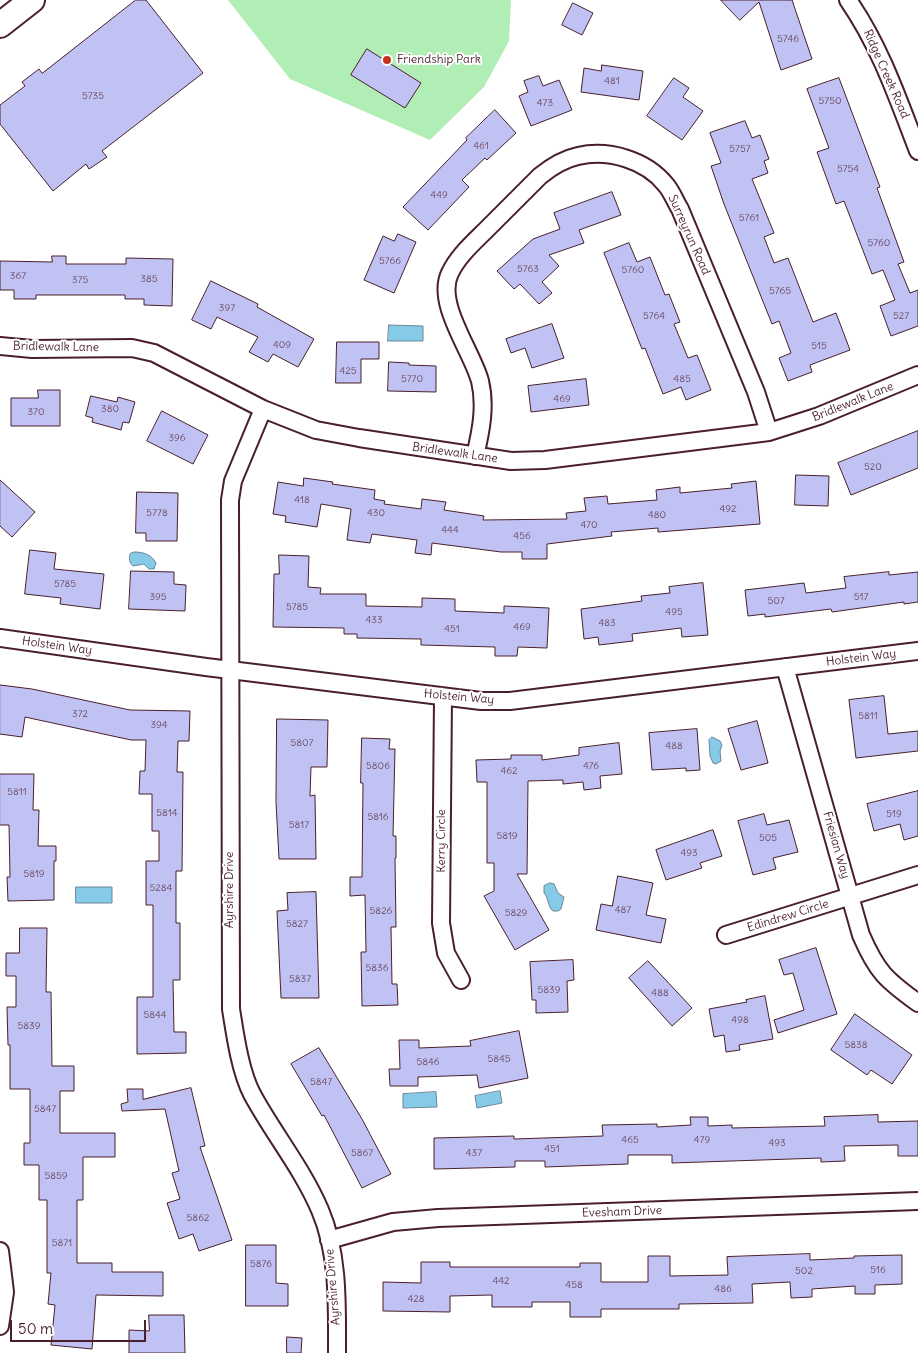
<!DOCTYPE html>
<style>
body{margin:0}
#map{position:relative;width:918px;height:1353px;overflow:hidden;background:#fff;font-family:Delius,sans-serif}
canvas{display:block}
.scale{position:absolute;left:10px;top:1320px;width:136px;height:22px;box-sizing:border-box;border:2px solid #4a1f2b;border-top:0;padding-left:6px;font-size:15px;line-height:18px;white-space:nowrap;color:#4a1f2b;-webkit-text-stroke:4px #fff;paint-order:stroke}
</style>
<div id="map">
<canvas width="918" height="1353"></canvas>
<div class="scale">50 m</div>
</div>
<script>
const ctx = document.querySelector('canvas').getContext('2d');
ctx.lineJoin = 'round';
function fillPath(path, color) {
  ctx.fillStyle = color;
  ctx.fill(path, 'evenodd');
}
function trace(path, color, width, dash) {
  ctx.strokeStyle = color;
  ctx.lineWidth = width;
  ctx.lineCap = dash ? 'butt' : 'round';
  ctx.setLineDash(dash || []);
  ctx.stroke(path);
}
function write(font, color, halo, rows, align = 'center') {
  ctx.font = font + ' Delius,sans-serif';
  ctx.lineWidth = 4;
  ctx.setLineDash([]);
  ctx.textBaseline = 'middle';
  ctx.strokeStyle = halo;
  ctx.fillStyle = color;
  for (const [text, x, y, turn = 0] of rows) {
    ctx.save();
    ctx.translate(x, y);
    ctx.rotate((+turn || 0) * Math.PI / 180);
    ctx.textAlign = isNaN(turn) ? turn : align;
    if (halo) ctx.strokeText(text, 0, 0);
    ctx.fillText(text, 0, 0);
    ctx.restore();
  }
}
fillPath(new Path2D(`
 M228,0h283l-2,41 -25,46 -54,53 -140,-61z`), '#b1eeb5');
const water = new Path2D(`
 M389,325l34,1v15h-35z
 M134,552c9,0 17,2 22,11l-2,6h-5l-5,-5 -11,2c-4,-4 -4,-7 -3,-12z
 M712,737l8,4 2,4 -2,6 1,10 -5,3 -3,-1 -3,-7 -1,-16z
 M550,883l4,1 4,9 6,4 -3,12 -3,2h-5c-6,-5 -4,-13 -9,-18v-7z
 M76,887h36v16h-36z
 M500,1091l2,12 -25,5 -2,-12z
 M436,1092l1,15 -34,1v-14z`);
fillPath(water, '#85cae6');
trace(water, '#6d869b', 1);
const building = new Path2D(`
 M136,0h10l57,73 -101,78 5,6 -18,12 -3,-5 -33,27 -53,-67v-19l25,-19 -3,-4 17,-13 3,4z
 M721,0h71l20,59 -31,11 -22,-68 -19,18z
 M573,3l20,10 -11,22 -20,-10z
 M367,49l54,34 -16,25 -54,-33z
 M602,65l41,6 -4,29 -58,-8 3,-24 17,3z
 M539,76l4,10 16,-6 13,30 -41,16 -12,-30 9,-4 -4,-11z
 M674,78l15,10 -6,9 20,14 -21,29 -35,-24z
 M839,78l41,109 -3,1 27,74 -6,2 12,29 8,-3v36l-27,10 -11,-30 15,-6 -12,-30 -11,4 -28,-73 -8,3 -19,-52 12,-4 -22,-59z
 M495,110l21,23 -29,27 -2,-2 -23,22 7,7 -41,43 -25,-23 64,-67 -1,-2z
 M745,121l7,17 8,-3 9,24 -5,2 4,12 -16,6 22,54 -10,4 10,26 14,-5 25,64 23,-9 14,37 -40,15 2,7 -24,9 -9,-23 12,-5 -12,-32 -7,3 -48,-120 -13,-38 10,-3 -11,-30z
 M612,192l9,23 -42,15 5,13 -35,12 10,11 -17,16 10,11 -13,11 -19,-20 -6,5 -17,-18 36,-32 27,-10 -6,-16z
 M398,234l18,8 -22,51 -30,-13 19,-44 11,5z
 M629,243l8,19 13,-5 15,38 4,-1 11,28 -6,2 14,34 9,-3 14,35 -25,10 -5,-13 -18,7 -18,-46 -3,1 -38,-96z
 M52,256h14v8h60v-6l47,1 -1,47 -28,-1v-6h-19v-4h-89v4h-22v-9h-14v-29l52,1z
 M211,281l47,23 -1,3 57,32 -16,28 -25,-13 -5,8 -19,-10 9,-15 -41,-20 -6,12 -19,-9z
 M552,324l12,34 -32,10 -7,-20 -14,5 -5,-14z
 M337,342h42v17h-18v24h-25z
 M389,362l20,1v2l27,1v26l-48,-1z
 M586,379l3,26 -58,7 -3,-26z
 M38,390h22v36h-49v-28h27z
 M91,396l26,6 1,-5 17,5 -6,21 -6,-1 -2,8 -29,-8 1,-4 -7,-2z
 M162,411l46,24 -15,29 -46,-23z
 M918,431v37l-67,27 -13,-32z
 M796,475l33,1 -1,30 -33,-1z
 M304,478l29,4 -1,2 43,6 -1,9 11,2 -1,3 37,5 1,-10 24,3 -2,8 40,6 -1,4 84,-1 -1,-6 20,-2 -2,-13 23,-2 1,8 49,-4 -1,-10 24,-3v6l52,-5 -1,-4 25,-3 4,43 -102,8v-4l-47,4 1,4 -65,8v15h-25v-7h-21l-69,-9 -1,12 -16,-2 2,-13 -45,-6 -2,9 -23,-3 4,-31 -30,-5 -4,23 -32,-5 1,-6 -13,-2 5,-32 25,4z
 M0,480l35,32 -23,25 -12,-11z
 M137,492l41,1 -1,48h-31v-8h-10z
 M30,550l26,3 -2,16 50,5 -4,35 -40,-5 1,-6 -36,-4z
 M279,555l30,1 -1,31 13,1 -1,6h46v12l56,1v-9l33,1v12l49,2v-7l45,2 -2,40 -29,-1 -1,9h-22v-9l-74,-2v-6l-64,-1v-4h-13v-6l-71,-1 1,-53h5z
 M131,571l43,1v12l12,1 -1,26 -56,-2z
 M889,572v3l29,-3v30l-14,2v-2l-72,10 -1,-3 -66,8v-3l-17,2 -3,-26 59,-7 2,10 40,-5 -2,-11z
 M703,583l5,52 -26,2 -1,-9 -49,6 1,7 -34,4 -1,-8 -14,2 -3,-30 61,-8 -1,-5 29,-3 -1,-6z
 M0,685l32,4 98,21 60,1 -1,30h-11l-1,31h6l-1,99h-6v52h4v57h-7l1,52h12v21l-49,1v-57h16v-92h-7v-44h13v-30h-7v-37h-13l1,-23h5l1,-31h-15l-106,-23 -3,20 -22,-3z
 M884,696l4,38 30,-3v20l-62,7 -7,-58z
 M277,719l51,1 -1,47h-16l-1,29 5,-1 1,64h-37l-3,-57z
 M757,721l11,42 -27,7 -13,-41z
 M697,729l3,41 -14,1v-3l-34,2 -3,-37z
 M362,738l28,1 -1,10h6l-2,87h3v22h-1l1,69h-5l1,57h5l1,21 -36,1 -1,-54h5l-1,-57 -15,1v-19h12l1,-94h-2z
 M619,743l3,31 -22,2 1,12 -17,2 -1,-8 -20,2v-4l-35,1 -1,93h-10l32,56 -34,20 -31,-54 10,-5v-28h-7v-81h-10l-1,-22 35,-1v-4h31v5l37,-5v-7z
 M0,774h34l-1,36h6l-1,36h18v15h-2v39l-46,1 -1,-24h3l-1,-52h-9z
 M918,791v45l-14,4 -4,-16 -26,7 -7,-27z
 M764,814l3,11 22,-5 9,32 -25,6 3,11 -23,6 -15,-54z
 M713,830l9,26 -22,7 2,5 -36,12 -10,-30z
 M618,876l35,7 -7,32 20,4 -5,24 -65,-13 5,-26 11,2z
 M316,892l3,106h-38l-4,-87 11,-1 -1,-17z
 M20,928h27l-1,64h5l1,74h22v25h-14v42h55v24h-32v43h-6v63h35v9h51v24l-67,-1 -4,54 -41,-4 4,-40 -7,-1 3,-31h-4v-73h-8v-35h-15v-22h6v-54h-20v-44h-2l-1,-38h9v-31h-10v-23h13z
 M816,948l21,66 -59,19 -4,-13 30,-10 -11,-37 -9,2 -5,-15z
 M573,960l1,20 -7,1 1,31 -32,1v-13h-4l-2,-38z
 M648,961l44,47 -20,18 -43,-48z
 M765,996l8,43 -34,6 1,5 -14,2 -2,-17 -10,2 -5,-28 38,-7 -1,-2z
 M855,1014l57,41 -20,29 -21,-14 -4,5 -36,-25z
 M519,1031l9,47 -49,10 -2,-13 -59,2v9h-28l-1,-17h11l-1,-29h20v8l52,-2 -1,-5z
 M319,1048l43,71 29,55 -29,14 -38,-73 -2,1 -31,-52z
 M191,1088l14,58 -5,1 32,93 -33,11 -6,-17 -14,5 -12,-36 13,-4 -8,-26 7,-2 -14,-62 -43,2 -1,-7 7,-2 -1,-13h16v10z
 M878,1115v7l40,-1v35h-20v-11l-54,1 1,15 -24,1v-4l-149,5v-8h-44v9l-83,3v-6h-30v6l-81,2v-31l80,-2v3l89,-3 -1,-11 55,-1v3l34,-2 -1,-8h18v9l24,-1v3l93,-2 -1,-9z
 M246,1245h30v38l12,1v22h-42z
 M810,1254v6l44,-2v-2l48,-1v29l-27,1v9h-20v-8l-43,3v8l-21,1 -1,-16 -38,2 1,19 -74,1v5h-78v8h-31v-15h-38v5h-40v-12l-42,1v16l-67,-1v-29l38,1v-21h29v5h130v-4h21v19h47v-26h22v20l58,-1 -1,-18z
 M149,1315h35l1,38h-56v-23l20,1z
 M287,1337l15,1 -1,15h-14z`);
fillPath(building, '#c1c2f4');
trace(building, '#4a1f2b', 1);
const street = new Path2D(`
 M848,0c32,46 50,99 70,151
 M0,346l32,3 100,-1 22,5 109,56 53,21 43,8 152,23 34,-1 224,-28 50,-16 99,-41
 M263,409l-30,72 -3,19 1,509c4,25 9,62 21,85 21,39 50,74 68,116 19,44 17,96 17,143
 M475,456c6,-25 11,-50 5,-75 -8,-30 -45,-78 -30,-108 8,-17 23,-30 36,-43 18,-18 36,-36 54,-54 11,-9 24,-17 38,-20 31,-7 68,4 88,29 6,7 9,16 14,24l76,183 13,40
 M0,638l206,29 275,34h29l408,-50
 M785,667l76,268c16,37 25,45 57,68
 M443,697l-2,226 5,30 15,27
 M726,935l192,-60
 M329,1240l64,-18 45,-4 480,-17
 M0,1251l5,41 -5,34`);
const secondary = new Path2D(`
 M0,25l32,-25`);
trace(street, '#4a1f2b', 20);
trace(secondary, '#4a1f2b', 28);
trace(street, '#fff', 16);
trace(secondary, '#fff', 24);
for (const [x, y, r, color] of [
 [387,60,5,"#c8321e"]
]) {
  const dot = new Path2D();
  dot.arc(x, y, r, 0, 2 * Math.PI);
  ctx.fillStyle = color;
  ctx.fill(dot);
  trace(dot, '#fff', 2);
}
write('10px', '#68485d', null, [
 ["5746",788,39],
 ["481",612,81],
 ["5735",93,96],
 ["5750",830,101],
 ["473",545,103],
 ["461",481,146],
 ["5757",740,149],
 ["5754",848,169],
 ["449",439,195],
 ["5761",749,218],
 ["5760",879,243],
 ["5766",390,261],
 ["5763",528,269],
 ["5760",633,270],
 ["367",18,276],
 ["385",149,279],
 ["375",80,280],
 ["5765",780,291],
 ["397",227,308],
 ["5764",654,316],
 ["527",901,316],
 ["409",282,345],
 ["515",819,346],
 ["425",348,371],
 ["5770",412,379],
 ["485",682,379],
 ["469",562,399],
 ["380",110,409],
 ["370",36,412],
 ["396",177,438],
 ["520",873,467],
 ["418",302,500],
 ["492",728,509],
 ["5778",157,513],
 ["430",376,513],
 ["480",657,515],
 ["470",589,525],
 ["444",450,530],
 ["456",522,536],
 ["5785",65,584],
 ["395",158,597],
 ["517",861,597],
 ["507",776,601],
 ["5785",297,607],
 ["495",674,612],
 ["433",374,620],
 ["483",607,623],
 ["469",522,627],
 ["451",452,629],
 ["372",80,714],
 ["5811",868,716],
 ["394",159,725],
 ["5807",302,743],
 ["488",674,746],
 ["5806",378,766],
 ["476",591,766],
 ["462",509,771],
 ["5811",17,792],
 ["5814",167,813],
 ["519",894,814],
 ["5816",378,817],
 ["5817",299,825],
 ["5819",507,836],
 ["505",768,838],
 ["493",689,853],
 ["5819",34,874],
 ["5284",161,888],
 ["487",623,910],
 ["5826",381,911],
 ["5829",516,913],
 ["5827",297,924],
 ["5836",377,968],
 ["5837",300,979],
 ["5839",549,990],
 ["488",660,993],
 ["5844",155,1015],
 ["498",740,1020],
 ["5839",29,1026],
 ["5838",856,1045],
 ["5845",499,1059],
 ["5846",428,1062],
 ["5847",321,1082],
 ["5847",45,1109],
 ["465",630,1140],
 ["479",702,1140],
 ["493",777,1143],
 ["451",552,1149],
 ["5867",362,1153],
 ["437",474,1153],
 ["5859",56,1176],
 ["5862",198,1218],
 ["5871",62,1243],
 ["5876",261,1264],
 ["516",878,1270],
 ["502",804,1271],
 ["442",501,1281],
 ["458",574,1285],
 ["486",723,1289],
 ["428",416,1299]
]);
write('12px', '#4a1f2b', '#fff', [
 ["Friendship Park",397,60]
], 'left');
write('12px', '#4a1f2b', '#fff', [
 ["Ridge Creek Road",886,74,66],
 ["Surreyrun Road",689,235,66],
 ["Bridlewalk Lane",56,347,1],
 ["Bridlewalk Lane",853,402,-22],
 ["Bridlewalk Lane",455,453,8],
 ["Holstein Way",57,646,8],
 ["Holstein Way",861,658,-7],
 ["Holstein Way",459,697,5],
 ["Kerry Circle",442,841,-90],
 ["Friesian Way",836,845,74],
 ["Ayrshire Drive",230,890,-90],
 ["Edindrew Circle",788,916,-17],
 ["Evesham Drive",622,1212,-2],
 ["Ayrshire Drive",333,1287,-95]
]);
</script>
